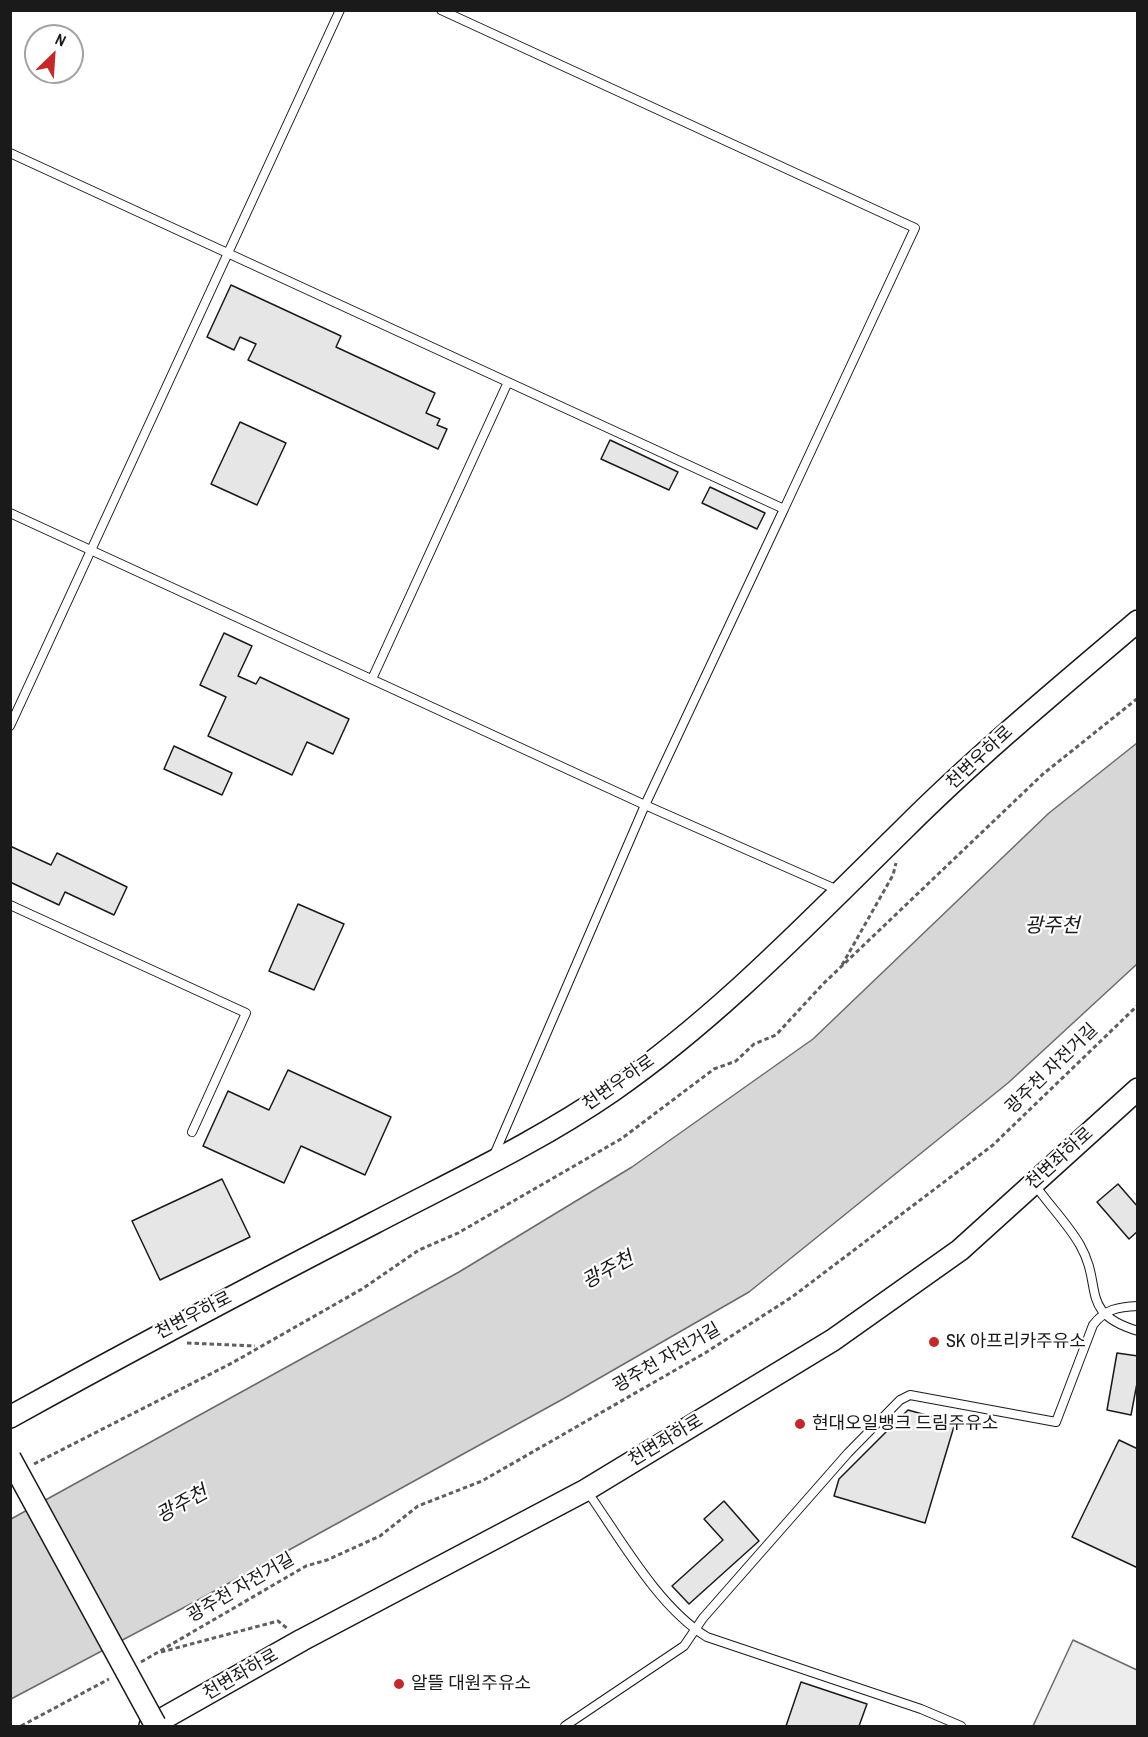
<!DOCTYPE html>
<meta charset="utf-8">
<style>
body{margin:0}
#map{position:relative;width:1148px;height:1737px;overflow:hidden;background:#fff;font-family:"Archivo Narrow",sans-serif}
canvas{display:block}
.frame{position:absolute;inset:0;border:12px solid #1a1a1a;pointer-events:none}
.north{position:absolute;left:24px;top:24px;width:60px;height:60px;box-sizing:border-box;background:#fff;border:2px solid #a3a3a3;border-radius:50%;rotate:25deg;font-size:16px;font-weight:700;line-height:24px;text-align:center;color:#1a1a1a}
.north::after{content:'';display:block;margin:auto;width:21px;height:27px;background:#c62828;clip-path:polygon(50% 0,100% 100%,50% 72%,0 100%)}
</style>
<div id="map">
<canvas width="1148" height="1737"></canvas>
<div class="frame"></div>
<div class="north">N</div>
</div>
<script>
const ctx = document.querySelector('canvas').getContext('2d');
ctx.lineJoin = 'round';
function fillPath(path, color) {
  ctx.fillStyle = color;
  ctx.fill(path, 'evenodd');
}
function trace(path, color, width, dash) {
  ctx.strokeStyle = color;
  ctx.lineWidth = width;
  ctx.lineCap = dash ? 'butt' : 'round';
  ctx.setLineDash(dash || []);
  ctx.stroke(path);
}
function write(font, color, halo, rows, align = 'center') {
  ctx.font = font + ' "Archivo Narrow","Noto Sans KR",sans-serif';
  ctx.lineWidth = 4.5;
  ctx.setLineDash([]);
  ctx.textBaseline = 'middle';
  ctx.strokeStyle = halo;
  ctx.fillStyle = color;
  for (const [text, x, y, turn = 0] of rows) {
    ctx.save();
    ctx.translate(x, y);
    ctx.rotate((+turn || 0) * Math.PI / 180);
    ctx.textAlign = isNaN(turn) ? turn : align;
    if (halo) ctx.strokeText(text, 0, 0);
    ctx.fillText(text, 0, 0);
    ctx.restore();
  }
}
const built = new Path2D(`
 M1073,1640l64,30v56h-104z`);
fillPath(built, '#ededed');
trace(built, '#6a6a6a', 1.5);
const water = new Path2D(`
 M1137,743v221l-129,119 -259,209 -186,107 -363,200 -189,100v-180l448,-247 173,-105 181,-128 236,-226z`);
fillPath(water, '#d7d7d7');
trace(water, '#6a6a6a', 1.5);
const building = new Path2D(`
 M231,285l110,51 -5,11 99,46 -9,20 14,6 -3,6 10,4 -9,20 -190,-89 8,-16 -16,-7 -6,13 -27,-13z
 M240,422l46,21 -29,62 -46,-21z
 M610,440l68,32 -9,18 -68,-31z
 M710,487l55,26 -8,16 -55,-26z
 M224,633l28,13 -14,30 18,8 4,-7 89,42 -16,35 -26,-12 -15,33 -84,-39 18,-39 -26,-12z
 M174,746l58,27 -10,22 -58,-26z
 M10,846l41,19 6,-12 70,34 -13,28 -49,-23 -6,13 -49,-23z
 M298,904l46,20 -30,66 -45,-19z
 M288,1070l103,47 -26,58 -64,-29 -17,37 -81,-37 25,-55 41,19z
 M222,1179l28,58 -90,43 -28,-59z
 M1118,1184l20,23v24l-9,8 -32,-37z
 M1117,1353l21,3v22l-7,37 -24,-5z
 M908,1410l47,13 -30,100 -91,-27 5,-17z
 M1119,1440l19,9v119l-66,-31z
 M724,1501l35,40 -70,63 -17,-18 51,-46 -19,-21z
 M801,1682l66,22 -8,22h-73z`);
fillPath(building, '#e6e6e6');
trace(building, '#1a1a1a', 1.5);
const lane = new Path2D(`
 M441,10l474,218 -131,281
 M10,153l774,356 -139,296 -151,350
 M10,513l635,292 195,86
 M372,679l136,-297
 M10,726l330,-716
 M10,905l236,108 -54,119
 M1035,1185c14,20 33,39 45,60 24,42 -2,68 58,86
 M587,1491c33,47 71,116 120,146l214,72 40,17
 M565,1726l119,-80 19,-28 145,-165 52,-53 10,-5 146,27 37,-97c12,-16 25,-18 45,-19`);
const secondary = new Path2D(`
 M10,1417c121,-67 242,-131 364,-194 80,-42 164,-81 238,-132 107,-74 198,-170 291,-261 74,-74 155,-141 235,-209
 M150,1726l152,-86 284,-150 247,-150 127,-90 178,-161`);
trace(lane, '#1a1a1a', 10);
trace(secondary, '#1a1a1a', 24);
trace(new Path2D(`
 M842,965l51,-90 3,-12
 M187,1343l68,3
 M34,1464l198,-101 130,-74 57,-39 39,-17 163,-94 93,-70 22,-8 18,-17 22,-9 47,-51 220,-210 95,-76
 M161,1652l117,-31 10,8
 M141,1662l165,-96 21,-6 53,-24 38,-30 64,-25 223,-128 87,-56 201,-152 145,-140
 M21,1726l88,-47`), '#5f5f5f', 3, [4.5, 3]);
trace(lane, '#fff', 8);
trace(secondary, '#fff', 21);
const secondaryBridge = new Path2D(`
 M10,1458l145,266`);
trace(secondaryBridge, '#1a1a1a', 24, []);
trace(secondaryBridge, '#fff', 21);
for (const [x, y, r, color] of [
 [934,1342,6,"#c62828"],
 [800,1424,6,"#c62828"],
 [399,1684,6,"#c62828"]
]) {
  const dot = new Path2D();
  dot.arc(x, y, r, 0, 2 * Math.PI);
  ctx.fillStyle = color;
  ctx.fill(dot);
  trace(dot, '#fff', 2);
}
write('18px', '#1a1a1a', '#fff', [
 ["천변우하로",980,758,-43],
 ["광주천 자전거길",1052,1069,-44],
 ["천변우하로",619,1083,-35],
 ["천변좌하로",1060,1159,-42],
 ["천변우하로",194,1316,-27],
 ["광주천 자전거길",667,1358,-30],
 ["천변좌하로",666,1441,-31],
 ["광주천 자전거길",241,1588,-30],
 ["천변좌하로",241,1675,-30]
]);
write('18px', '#1a1a1a', '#fff', [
 ["SK 아프리카주유소",946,1342],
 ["현대오일뱅크 드림주유소",812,1424],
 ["알뜰 대원주유소",411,1684]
], 'left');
write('italic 20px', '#1a1a1a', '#fff', [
 ["광주천",1052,927],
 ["광주천",608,1271,-29],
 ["광주천",182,1505,-29]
]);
</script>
